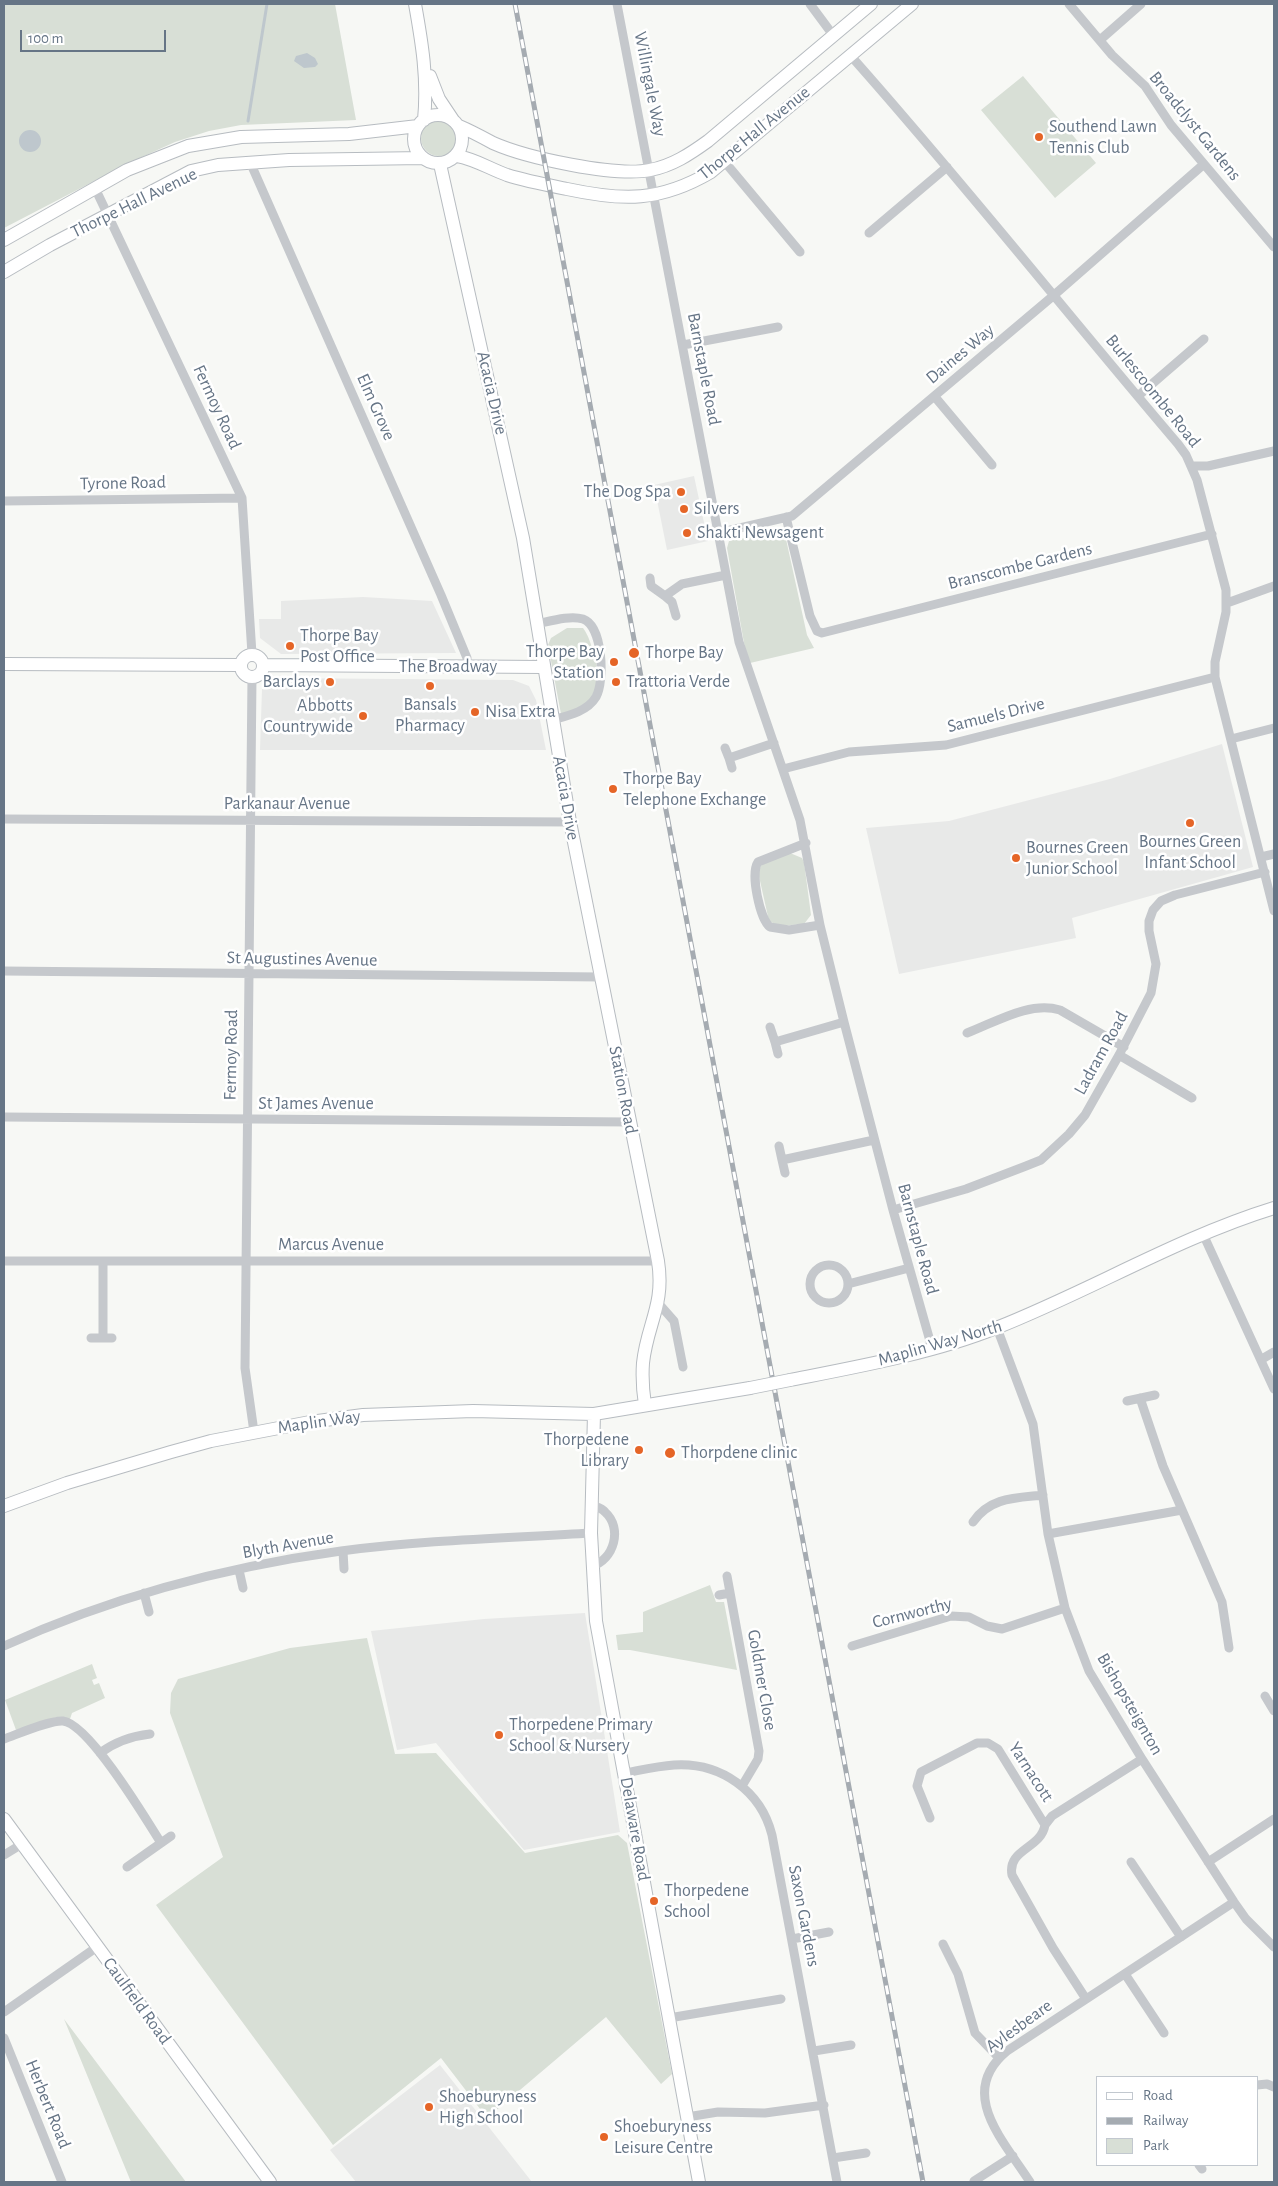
<!DOCTYPE html>
<style>
body{margin:0}
#map{position:relative;width:1278px;height:2186px;overflow:hidden;background:#f7f8f5;font-family:"Alegreya Sans",sans-serif}
canvas{display:block}
.frame{position:absolute;inset:0;border:5px solid #667586;pointer-events:none}
.legend{position:absolute;left:1096px;top:2076px;width:162px;height:90px;box-sizing:border-box;background:#fff;border:1px solid #c2c8cf;margin:0;padding:6px 9px;list-style:none;font-size:15px;color:#667586}
.legend li{display:flex;align-items:center;gap:10px;height:25px}
.legend b{width:25px;border:1px solid #c2c8cf}
.scale{position:absolute;left:20px;top:30px;width:146px;height:22px;box-sizing:border-box;border:2px solid #667586;border-top:0;padding-left:6px;font-size:15px;line-height:18px;white-space:nowrap;color:#667586;-webkit-text-stroke:4px #fff;paint-order:stroke}
</style>
<div id="map">
<canvas width="1278" height="2186"></canvas>
<div class="frame"></div>
<ul class="legend">
<li><b style="height:6px;background:#fff"></b>Road</li>
<li><b style="height:6px;background:#a5abb1"></b>Railway</li>
<li><b style="height:14px;background:#d8dfd6"></b>Park</li>
</ul>
<div class="scale">100 m</div>
</div>
<script>
const ctx = document.querySelector('canvas').getContext('2d');
ctx.lineJoin = 'round';
function fillPath(path, color) {
  ctx.fillStyle = color;
  ctx.fill(path, 'evenodd');
}
function trace(path, color, width, dash) {
  ctx.strokeStyle = color;
  ctx.lineWidth = width;
  ctx.lineCap = dash ? 'butt' : 'round';
  ctx.setLineDash(dash || []);
  ctx.stroke(path);
}
function write(font, color, halo, rows, align = 'center') {
  ctx.font = font + ' "Alegreya Sans",sans-serif';
  ctx.lineWidth = 5;
  ctx.setLineDash([]);
  ctx.textBaseline = 'middle';
  ctx.strokeStyle = halo;
  ctx.fillStyle = color;
  for (const [text, x, y, turn = 0] of rows) {
    ctx.save();
    ctx.translate(x, y);
    ctx.rotate((+turn || 0) * Math.PI / 180);
    ctx.textAlign = isNaN(turn) ? turn : align;
    if (halo) ctx.strokeText(text, 0, 0);
    ctx.fillText(text, 0, 0);
    ctx.restore();
  }
}
fillPath(new Path2D(`
 M694,476l14,65 -41,9 -13,-65z
 M363,597l69,4 24,52 -175,1 -21,-16 -1,-19h22v-18z
 M275,678l238,2 16,6 7,14 10,50h-286l2,-61z
 M1222,744l31,123 -181,51 4,20 -177,36 -33,-146 83,-7 161,-42z
 M585,1613l35,219 -96,18 -88,-107 -39,7 -26,-119 113,-12z
 M440,2065l92,117h-176l-26,-32z`), '#e8e9e8');
fillPath(new Path2D(`
 M4,4h331l21,116 -115,5 -32,6 -34,11 -46,21 -125,65z
 M1023,76l73,87 -41,35 -74,-88z
 M421 138a18 18 0 1 1 36 0a18 18 0 1 1-36 0Z
 M784,530l23,105 7,13 -64,15 -4,-9 -19,-106 2,-7z
 M567,628h16c6,8 8,17 11,26 9,33 2,53 -33,60l-13,-69 3,-7z
 M790,853l12,5 2,4 7,53 -7,9 -25,2 -10,-5 -11,-49 5,-10z
 M710,1585l6,17h8l13,68 -107,-20h-12l-2,-15 27,-3v-20z
 M367,1638l28,116 41,-1 89,100 93,-18 9,8 45,231 -11,10 -55,-67 -119,101 -46,-60 -108,87 -177,-240 67,-48 -53,-144 1,-20 7,-14 112,-31z
 M92,1664l5,14 -5,2 2,5 5,-2 6,15 -33,15 -2,6 -13,-2 -41,13 -11,-30z
 M64,2019l122,163h-55z`), '#d8dfd6');
fillPath(new Path2D(`
 M307,53l8,5 3,6 -3,3 -11,1 -10,-7 2,-5z
 M19 141a11 11 0 1 1 22 0a11 11 0 1 1-22 0Z`), '#bec7cd');
trace(new Path2D(`
 M248,121l19,-117`), '#bec7cd', 3);
const secondary = new Path2D(`
 M415,4c7,39 13,75 9,116
 M430,76l9,23 14,21
 M414 139a24 24 0 1 1 48 0a24 24 0 1 1-48 0Z
 M459,126c12,5 23,11 34,17 34,15 122,34 157,27 22,-4 40,-16 58,-29l163,-137
 M457,156c18,3 33,13 50,19 19,6 40,10 60,14 56,12 93,13 144,-17l201,-168
 M440,164l83,374 47,284 88,439c7,44 -11,63 -15,102 -1,14 0,29 2,42
 M4,240l123,-70 61,-24 53,-9 108,-3 69,-8
 M4,272l46,-27 141,-74 27,-6 71,-5 134,-2
 M241 666a11 11 0 1 1 22 0a11 11 0 1 1-22 0Z
 M4,664l236,1
 M263,665l280,2
 M790,1380c66,-13 144,-27 206,-52 94,-37 181,-90 278,-120
 M594,1414l-3,119 5,88 103,561
 M4,1506l63,-23 104,-31 40,-11 99,-19 53,-7 110,-4 121,3 156,-26
 M4,1819l266,363`);
trace(secondary, '#b7bcc1', 14);
trace(new Path2D(`
 M617,4l122,638 61,178 20,105 24,97 49,188 39,138
 M810,4l23,31
 M1069,4l43,51 33,31 26,39 103,122
 M1100,40l41,-36
 M850,55c113,127 218,260 328,389l8,11 11,25 29,110v22l-11,50v15l59,234
 M724,161l76,91
 M250,162l191,433 26,63v9
 M95,188l147,310 10,156
 M869,233l78,-66
 M683,345l95,-18
 M1138,396l66,-57
 M935,397l57,68
 M1192,466h16l66,-15
 M4,501l238,-3
 M786,517l24,99 7,15 5,2 390,-99
 M718,533l74,-17 261,-220 151,-132
 M650,578l1,8 14,10
 M1227,603l47,-17
 M676,616l-4,-14 -7,-6 17,-12 44,-9
 M537,624c14,-3 33,-9 46,-5 20,7 22,62 13,78 -9,15 -29,19 -44,23
 M252,677l-7,691 9,64
 M1231,739l43,-11
 M725,748l4,10 45,-15
 M729,758l3,10
 M783,769l66,-17 97,-7 269,-68
 M4,819l566,3
 M806,843l-48,19c-8,12 2,57 12,65l19,3 31,-5
 M1261,857l13,-3
 M4,971l597,6
 M770,1027l5,15
 M967,1033c29,-11 62,-32 93,-23l64,37
 M778,1054l-3,-12 69,-20
 M1119,1055l73,43
 M4,1117l625,5
 M779,1146l3,14
 M785,1173l-3,-13 92,-20
 M893,1210l73,-21 60,-23 15,-6 28,-26 16,-19 34,-60 32,-62 5,-29 -7,-33v-10l4,-11 8,-9 14,-6 90,-23
 M1203,1234l71,155
 M4,1261h654
 M103,1262v76h9
 M810 1284a19 19 0 1 1 38 0a19 19 0 1 1-38 0Z
 M848,1284l61,-16
 M659,1304l15,17 9,46
 M997,1328l36,96 15,110 17,74 24,63 53,88 92,143 12,17 28,28
 M91,1338h12
 M1262,1359l12,-7
 M1140,1398l23,68 59,136 7,46
 M1127,1401l28,-6
 M591,1505c5,2 11,3 14,7 18,16 9,48 -13,54
 M973,1522c17,-25 43,-24 70,-27
 M1048,1534l134,-24
 M343,1551l1,18
 M239,1570l4,18
 M727,1576l32,175 -1,8 -16,27
 M144,1593l5,19
 M719,1595l11,-2
 M4,1646c107,-49 221,-79 337,-95 83,-11 167,-13 250,-18
 M852,1646l99,-30 18,1 18,9 15,3 63,-21
 M1265,1696l9,15
 M4,1739c14,-5 46,-19 59,-18 26,3 83,98 98,122
 M100,1753c15,-11 32,-17 50,-19
 M625,1773c16,-3 33,-7 49,-8 47,-3 87,26 98,70l65,347
 M930,1818l-13,-32 4,-14 56,-29h11l10,6 47,76c-4,24 -38,24 -33,50l41,73 33,51
 M1045,1825l7,-9 90,-57
 M4,1855l18,-11
 M1131,1862l50,75
 M1208,1862l66,-43
 M127,1867l44,-31
 M792,1939l37,-7
 M943,1944l15,30 17,59 24,25
 M1125,1974l39,59
 M4,2012l93,-65
 M669,2018l112,-19
 M4,2038l58,144
 M814,2051l37,-6
 M1257,2085l10,-1 7,3
 M687,2117l31,-5 47,1 59,-8
 M833,2158l33,-5
 M1199,2165l3,4
 M974,2181l39,-25
 M1030,2182c-26,-41 -74,-89 -23,-131l227,-149`), '#c5c8cc', 9);
trace(secondary, '#fff', 12);
const rail = new Path2D(`
 M515,4l408,2178`);
trace(rail, '#a5abb1', 5);
trace(rail, '#fff', 3, [9]);
const secondaryBridge = new Path2D(`
 M750,1388l40,-8`);
trace(secondaryBridge, '#b7bcc1', 14, []);
trace(secondaryBridge, '#fff', 12);
for (const [x, y, r, color] of [
 [1039,137,5,"#e56527"],
 [681,492,5,"#e56527"],
 [684,509,5,"#e56527"],
 [687,533,5,"#e56527"],
 [290,646,5,"#e56527"],
 [634,653,6,"#e56527"],
 [614,662,5,"#e56527"],
 [330,682,5,"#e56527"],
 [616,682,5,"#e56527"],
 [430,686,5,"#e56527"],
 [475,712,5,"#e56527"],
 [363,716,5,"#e56527"],
 [613,789,5,"#e56527"],
 [1190,823,5,"#e56527"],
 [1016,858,5,"#e56527"],
 [639,1450,5,"#e56527"],
 [670,1453,6,"#e56527"],
 [499,1735,5,"#e56527"],
 [654,1901,5,"#e56527"],
 [429,2107,5,"#e56527"],
 [604,2137,5,"#e56527"]
]) {
  const dot = new Path2D();
  dot.arc(x, y, r, 0, 2 * Math.PI);
  ctx.fillStyle = color;
  ctx.fill(dot);
  trace(dot, '#fff', 2);
}
write('18px', '#667586', '#fff', [
 ["Willingale Way",650,84,79],
 ["Broadclyst Gardens",1195,126,51],
 ["Thorpe Hall Avenue",754,133,-39],
 ["Thorpe Hall Avenue",134,203,-26],
 ["Daines Way",960,354,-40],
 ["Barnstaple Road",704,369,79],
 ["Burlescoombe Road",1153,391,51],
 ["Acacia Drive",492,393,77],
 ["Fermoy Road",217,407,65],
 ["Elm Grove",376,407,66],
 ["Tyrone Road",123,483,-1],
 ["Branscombe Gardens",1020,566,-14],
 ["The Broadway",448,667],
 ["Samuels Drive",996,715,-14],
 ["Acacia Drive",566,798,80],
 ["Parkanaur Avenue",287,804],
 ["St Augustines Avenue",302,959,1],
 ["Ladram Road",1101,1053,-61],
 ["Fermoy Road",231,1055,-89],
 ["Station Road",623,1090,79],
 ["St James Avenue",316,1104],
 ["Barnstaple Road",918,1239,75],
 ["Marcus Avenue",331,1245],
 ["Maplin Way North",940,1343,-16],
 ["Maplin Way",319,1422,-8],
 ["Blyth Avenue",288,1545,-10],
 ["Cornworthy",912,1613,-14],
 ["Goldmer Close",762,1680,80],
 ["Bishopsteignton",1130,1704,60],
 ["Yarnacott",1031,1772,57],
 ["Delaware Road",635,1829,80],
 ["Saxon Gardens",804,1916,79],
 ["Caulfield Road",137,2001,54],
 ["Aylesbeare",1019,2026,-36],
 ["Herbert Road",48,2104,68]
]);
write('18px', '#667586', '#fff', [
 ["Southend Lawn",1049,127],
 ["Tennis Club",1049,148],
 ["The Dog Spa",671,492,"right"],
 ["Silvers",694,509],
 ["Shakti Newsagent",697,533],
 ["Thorpe Bay",300,636],
 ["Post Office",300,657],
 ["Thorpe Bay",604,652,"right"],
 ["Station",604,673,"right"],
 ["Thorpe Bay",645,653],
 ["Barclays",320,682,"right"],
 ["Trattoria Verde",626,682],
 ["Bansals",430,705,"center"],
 ["Pharmacy",430,726,"center"],
 ["Abbotts",353,706,"right"],
 ["Countrywide",353,727,"right"],
 ["Nisa Extra",485,712],
 ["Thorpe Bay",623,779],
 ["Telephone Exchange",623,800],
 ["Bournes Green",1190,842,"center"],
 ["Infant School",1190,863,"center"],
 ["Bournes Green",1026,848],
 ["Junior School",1026,869],
 ["Thorpedene",629,1440,"right"],
 ["Library",629,1461,"right"],
 ["Thorpdene clinic",681,1453],
 ["Thorpedene Primary",509,1725],
 ["School & Nursery",509,1746],
 ["Thorpedene",664,1891],
 ["School",664,1912],
 ["Shoeburyness",439,2097],
 ["High School",439,2118],
 ["Shoeburyness",614,2127],
 ["Leisure Centre",614,2148]
], 'left');
</script>
